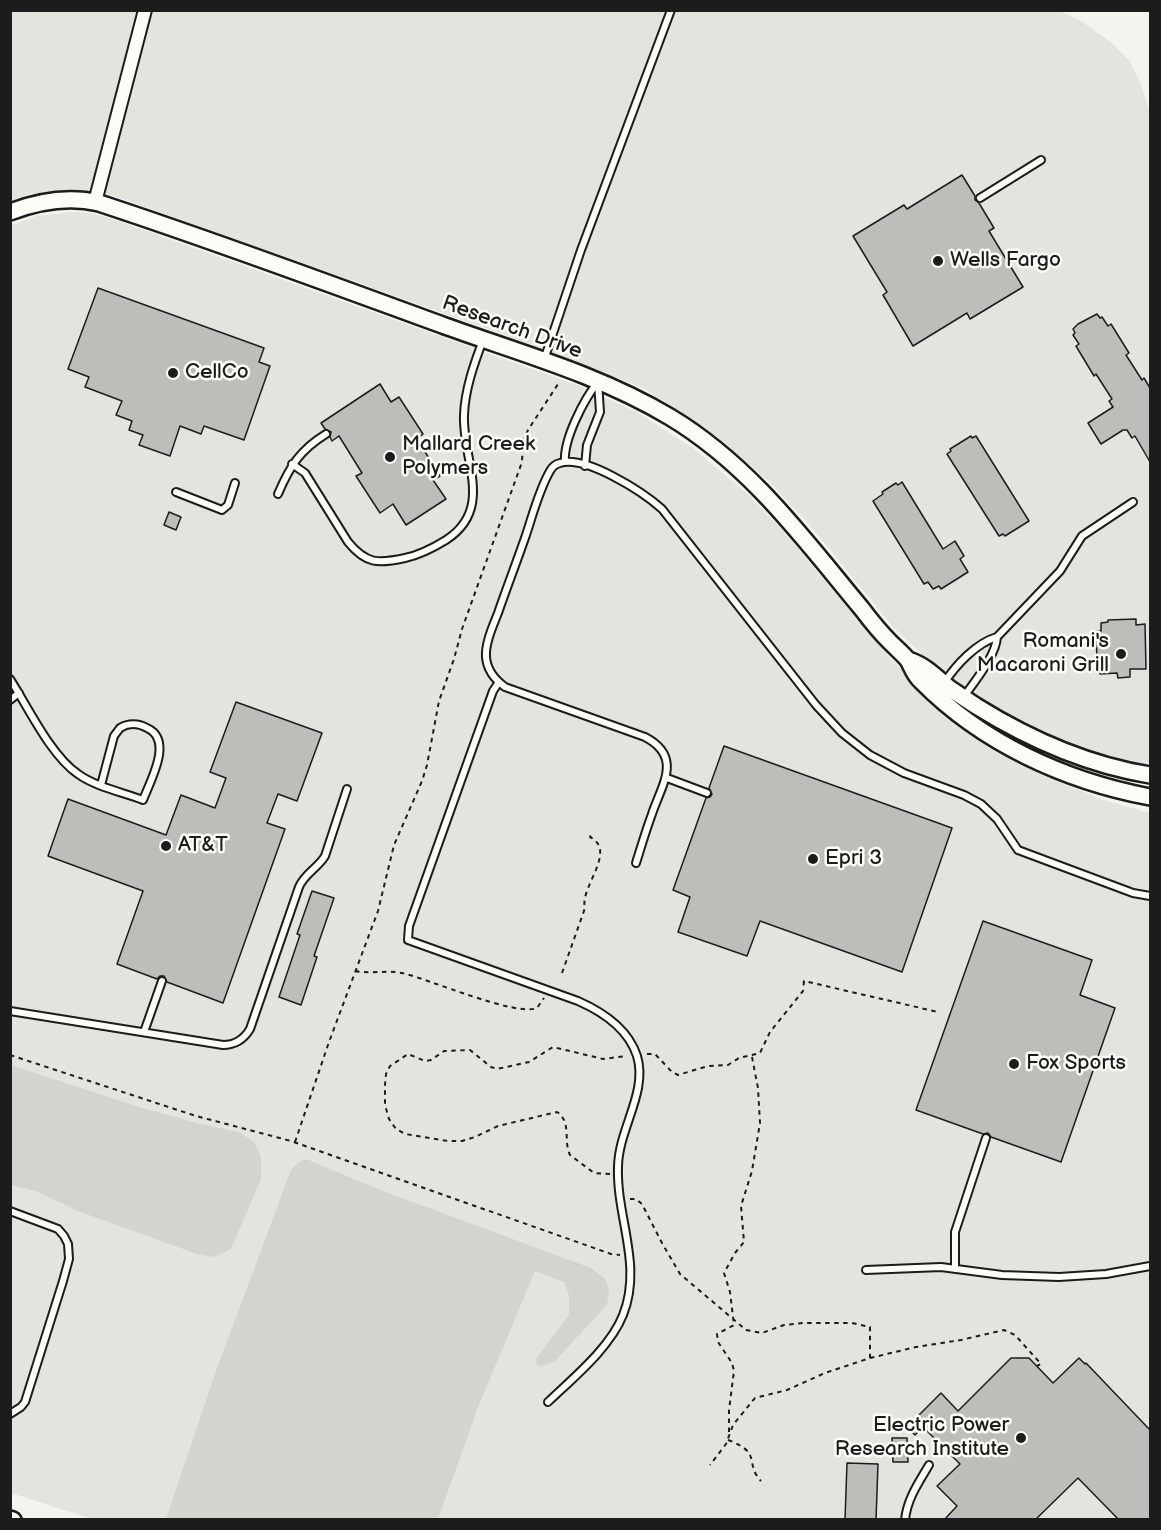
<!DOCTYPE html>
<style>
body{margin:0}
#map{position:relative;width:1161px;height:1530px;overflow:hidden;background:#f4f3ee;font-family:"Balsamiq Sans",sans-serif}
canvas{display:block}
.frame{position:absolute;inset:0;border:12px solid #1c1c1c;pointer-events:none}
</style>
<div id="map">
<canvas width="1161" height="1530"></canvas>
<div class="frame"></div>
</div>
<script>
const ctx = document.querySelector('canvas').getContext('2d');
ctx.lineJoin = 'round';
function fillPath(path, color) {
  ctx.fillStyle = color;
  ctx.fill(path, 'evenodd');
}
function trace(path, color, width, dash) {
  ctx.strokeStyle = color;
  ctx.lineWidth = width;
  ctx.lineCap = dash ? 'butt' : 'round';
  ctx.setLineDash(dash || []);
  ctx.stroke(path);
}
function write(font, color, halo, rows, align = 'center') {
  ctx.font = font + ' "Balsamiq Sans",sans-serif';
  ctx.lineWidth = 5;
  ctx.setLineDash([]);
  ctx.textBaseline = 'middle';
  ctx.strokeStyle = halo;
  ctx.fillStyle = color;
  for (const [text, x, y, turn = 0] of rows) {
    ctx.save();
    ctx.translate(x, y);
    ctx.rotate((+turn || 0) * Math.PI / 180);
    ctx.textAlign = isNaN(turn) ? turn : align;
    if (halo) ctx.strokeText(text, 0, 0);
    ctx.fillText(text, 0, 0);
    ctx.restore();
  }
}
fillPath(new Path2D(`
 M11,11h1049l21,10 31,22 17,17 11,22 10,30v655l-43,-10 -49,-18 -68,-34 -47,-31 -50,-47 -85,-104 -39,-41 -49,-43 -75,-50 -101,-40 -424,-151 -36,-7 -23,-1 -35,5 -15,6z
 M72,212l18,1 17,4 160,57 315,113 55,25 56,36 57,48 34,36 106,126 46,44 50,40 49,30 69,28 46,13v706l-1055,1 -84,-27 -1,-1267 26,-10z`), '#e4e3de');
fillPath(new Path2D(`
 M11,1065l128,42 61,17 39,8 15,10 7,15v22l-30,70 -16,8 -18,-3 -119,-43 -42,-20 -25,-6z
 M306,1159l77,32 208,77 14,11 4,11 -2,15 -52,56 -13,6 -5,-2 -1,-6 33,-44v-20l-5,-13 -29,-11 -57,136 -40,112h-272l50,-148 75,-201 8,-8z`), '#d4d3cf');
const building = new Path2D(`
 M962,175l13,21v4l4,3 15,25 -5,3 34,56 -53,32 -3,-6 -54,33 -30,-51 4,-3 -34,-56 51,-31 3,4z
 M98,288l166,60 -5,14 11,4 -26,74 -40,-14 -3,8 -21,-8 -10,30 -31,-11 4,-10 -14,-5 3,-9 -16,-6 6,-14 -37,-14 4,-10 -21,-8z
 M1097,314l3,4 2,-1 6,9 3,-2 18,29 -3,2 16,25 2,-2 6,10v74l-15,-26 -3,2 -5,-8h-4l-22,14 -13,-21 25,-16 -4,-6 3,-2 -16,-25 -2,2 -18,-30 3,-2 -6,-9 2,-2 -2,-4 5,-5z
 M380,384l11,18 8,-5 24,37 -6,5 23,37 -7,4 13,19 -40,26 -13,-21 -13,9 -24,-37 6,-3 -23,-37 -7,5 -2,-4 1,-5 -6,-3 -4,-6z
 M971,436l1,2 4,-2 53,85 -24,15 -2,-2 -4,2 -52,-82 4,-3 -1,-2z
 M902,482l41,67 12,-8 9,15 -4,3 8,13 -27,17 -2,-3 -6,3 -5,-7 -4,2 -51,-83 10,-7 -1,-2 14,-9 2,2z
 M169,512l12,5 -5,13 -12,-5z
 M1136,619v6l9,-1 1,45h-16v8l-12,1 -1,-5 -17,1 -1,-12h-2l-1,-31h5v-8l7,-1v-2z
 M236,702l86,31 -25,68 -19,-7 -11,29 18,6 -62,174 -56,-21 -3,-6h-4l-3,3 -40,-15 26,-73 -95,-35 20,-57 98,36 15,-40 34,13 11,-30 -16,-6z
 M724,746l228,82 -50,144 -142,-51 -13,35 -69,-24 12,-35 -17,-7 33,-92 4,-1 2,-3 -3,-6z
 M312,891l22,7 -20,58 3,1 -16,48 -22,-8 21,-62 -3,-1z
 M983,921l109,39 -12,35 35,13 -54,154 -70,-25 -3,-4 -5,1 -67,-24z
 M1011,1358h18l24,25 26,-25 6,6 1,-1 64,67v90h-31l-41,-42 -43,42h-91l13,-14 -20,-20 23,-22 -37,-37 -8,8 -8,-8 34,-34 17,18z
 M892,1438h15l1,24h-15z
 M847,1463l31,1 -2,56h-31z`);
fillPath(building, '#bebdba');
trace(building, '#1c1c1c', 1.5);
const service = new Path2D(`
 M980,198l61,-38
 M544,360l37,-110 90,-240
 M565,462c-2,-22 19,-63 33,-80l2,30 -13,33 -2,21
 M292,464l13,9 43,69c18,22 30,22 57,16 15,-3 28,-10 41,-18 49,-32 16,-79 18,-125 1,-26 10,-51 19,-75
 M176,492l46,18 6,-5 7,-22
 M278,494c12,-28 22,-44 48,-60
 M997,637l63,-66 22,-35 51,-34
 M10,679c18,28 41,77 68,95 18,13 44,18 65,26 7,-19 31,-60 4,-72 -9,-5 -19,-5 -27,0l-6,8 -13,49
 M499,682l-6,9 -84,235 -1,14 170,61c25,11 50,27 59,55 11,36 -18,72 -19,110 -2,51 25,99 5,149 -13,33 -50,63 -75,87
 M944,683c12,-18 32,-40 53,-46 -1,19 -23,45 -34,61
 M10,700l9,-7
 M667,778l40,15
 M636,863c5,-16 10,-33 16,-49 10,-30 31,-57 -7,-77l-140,-50c-11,-8 -18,-17 -19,-30 -1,-14 7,-31 12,-44 9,-26 19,-52 28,-78 7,-21 13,-45 24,-64 2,-4 6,-7 10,-8 26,-8 83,29 102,46l154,196 26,28 28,22 34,18 60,22 17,9 16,15 21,31 115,43 17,3
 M10,1011l213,34c12,0 21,-6 27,-16l49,-142c5,-13 19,-19 26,-31l22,-67
 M144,1032l18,-51
 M10,1211l48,18 6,7 4,8 1,15 -6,22 -38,121 -4,5 -11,7
 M955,1269v-37l31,-94
 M866,1270l75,-3 61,8 57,2 47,-3 44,-8
 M905,1520c2,-21 14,-38 24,-55`);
const minor = new Path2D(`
 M95,202l50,-192`);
const tertiary = new Path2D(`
 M10,212c29,-11 59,-16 89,-9 116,38 231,81 346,123 75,27 155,49 225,91 80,48 133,121 192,192 9,12 18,23 28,33 6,6 13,12 18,18 4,7 6,15 13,21 61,62 144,100 229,116
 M908,660c17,5 28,17 41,28 9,6 18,12 27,18 53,33 112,59 174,69
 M10,1519l3,1`);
trace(service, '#1c1c1c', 10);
trace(minor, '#1c1c1c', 16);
trace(tertiary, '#1c1c1c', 20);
trace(new Path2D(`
 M355,971c16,3 31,-1 47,2 27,6 114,44 135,35l7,-10
 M562,973l23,-65c-6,-20 33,-57 5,-71l1,-2
 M647,1054h8l17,18 6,3 30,-9 20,-1 11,-7 21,-5 10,-21 33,-41 1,-10 134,31
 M10,1055l186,61 95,25 320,113 9,1
 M295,1142l34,-100 49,-131 16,-66 28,-64 5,-16 12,-64 15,-42 8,-30 60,-167 1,-20 5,-12 32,-49
 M610,1174l-16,-1 -24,-18c-7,-14 2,-33 -13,-43l-59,14 -23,11 -13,4h-14l-43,-7 -9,-5 -7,-10 -4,-14v-20l1,-11 4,-8 18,-12 17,7 6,-1 13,-9 26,-1 21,17 6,2 32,-7 24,-15 50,12 23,-3
 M630,1199h6l6,5 20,39 18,31 66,56 16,3 22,-8 18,-2h50l18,4v31l-45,15 -38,17 -32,8 -22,27 -7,19 -16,21
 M870,1358l46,-11 45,-7 43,-10 11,5 26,29 -4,2
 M729,1432v-22l5,-39 -2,-8 -14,-21 -1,-8 17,-9 -4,-33 -6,-19 11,-20 9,-11 -3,-36 11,-35 8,-48 -2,-35 -6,-31
 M728,1440c35,13 16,23 33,41`), '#1c1c1c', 2, [4.5, 4.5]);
trace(service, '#fdfcf7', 6);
trace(minor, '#fdfcf7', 12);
trace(tertiary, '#fdfcf7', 15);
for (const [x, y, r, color] of [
 [938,261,6,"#1c1c1c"],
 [173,373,6,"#1c1c1c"],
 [390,457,6,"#1c1c1c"],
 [1121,654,6,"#1c1c1c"],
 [166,846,6,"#1c1c1c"],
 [813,859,6,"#1c1c1c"],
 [1014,1064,6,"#1c1c1c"],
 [1021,1438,6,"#1c1c1c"]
]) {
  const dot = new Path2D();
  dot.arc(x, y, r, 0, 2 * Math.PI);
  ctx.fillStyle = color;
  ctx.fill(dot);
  trace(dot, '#fdfcf7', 2);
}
write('21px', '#1c1c1c', '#fdfcf7', [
 ["Wells Fargo",950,261],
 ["CellCo",185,373],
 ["Mallard Creek",402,445],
 ["Polymers",402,469],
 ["Romani's",1109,642,"right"],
 ["Macaroni Grill",1109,666,"right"],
 ["AT&T",178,846],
 ["Epri 3",825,859],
 ["Fox Sports",1026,1064],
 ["Electric Power",1009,1426,"right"],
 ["Research Institute",1009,1450,"right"]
], 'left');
write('21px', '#1c1c1c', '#fdfcf7', [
 ["Research Drive",512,328,20]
]);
</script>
